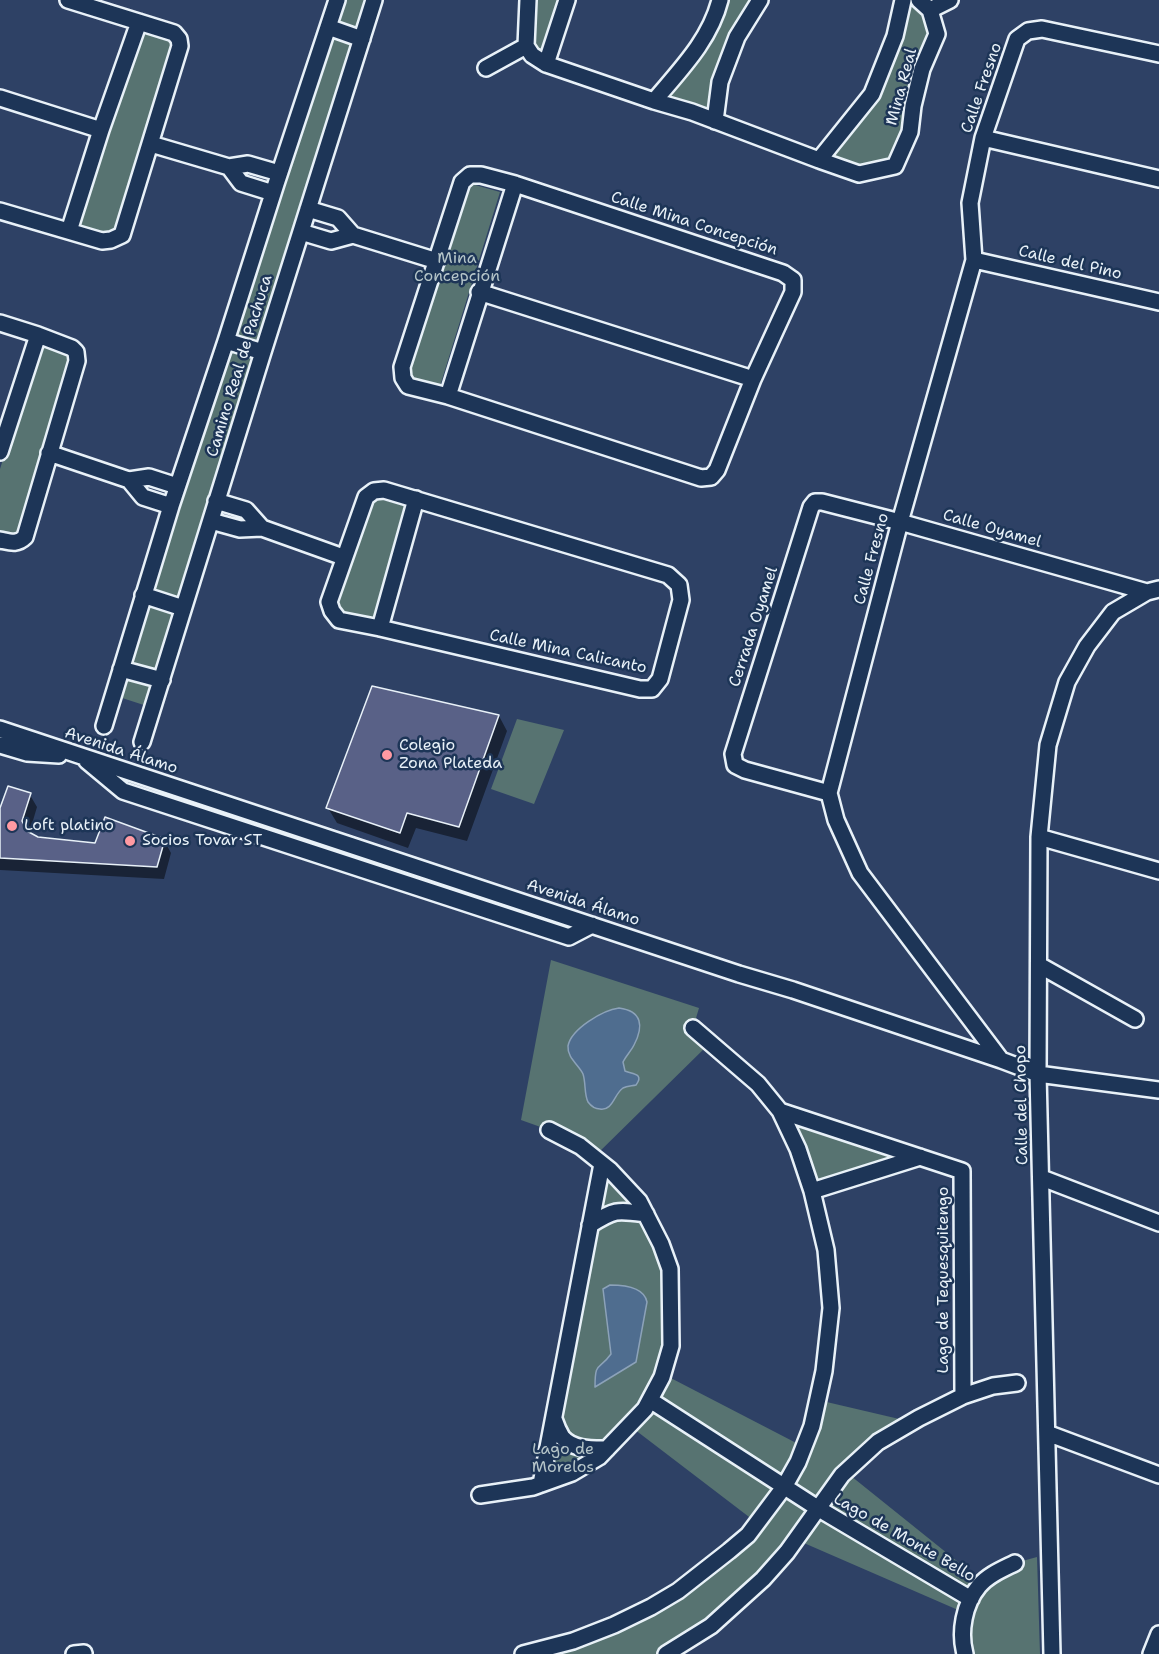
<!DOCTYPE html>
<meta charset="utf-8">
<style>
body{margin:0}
canvas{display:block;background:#2e4165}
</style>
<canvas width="1159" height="1654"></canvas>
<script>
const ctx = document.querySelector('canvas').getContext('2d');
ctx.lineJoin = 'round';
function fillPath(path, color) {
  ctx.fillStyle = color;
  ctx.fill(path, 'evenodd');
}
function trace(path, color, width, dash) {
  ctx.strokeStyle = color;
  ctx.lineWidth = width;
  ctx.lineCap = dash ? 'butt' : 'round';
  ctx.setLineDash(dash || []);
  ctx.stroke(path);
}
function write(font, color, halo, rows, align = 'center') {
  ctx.font = font + ' "Shantell Sans",sans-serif';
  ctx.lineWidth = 5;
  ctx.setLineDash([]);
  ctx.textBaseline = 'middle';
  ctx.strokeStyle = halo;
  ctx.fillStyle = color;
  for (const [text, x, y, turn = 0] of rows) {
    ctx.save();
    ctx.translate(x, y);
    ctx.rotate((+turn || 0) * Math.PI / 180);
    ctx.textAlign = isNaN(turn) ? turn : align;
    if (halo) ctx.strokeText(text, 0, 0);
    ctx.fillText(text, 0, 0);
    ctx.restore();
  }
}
fillPath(new Path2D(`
 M337,0h37l-221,708 -40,-13z
 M529,0h38l-22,61 -16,-13z
 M720,0h40l-23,37 -22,84 -61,-20z
 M903,0h16l18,34 -42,132 -36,8 -40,-14 53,-66z
 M141,31l33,11 -63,197 -34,-12z
 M468,183l32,9 -60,194 -34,-9z
 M40,342l34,14 -56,181 -18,-5v-63z
 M370,496l34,10 -32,116 -38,-12z
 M517,719l47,11 -30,74 -43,-15z
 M551,960l148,48 -6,20 17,15 -116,114 -45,-27 -28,-10z
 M780,1111l140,46 -108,34z
 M602,1164l37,37 31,68 -7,105 141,73 14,-47 94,22 -66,50 137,110 32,-19 22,-6 3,97h-75v-41l-168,-73 -10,12 -121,102h-143l128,-47 106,-84 -127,-97 -31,31 -58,27z`), '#577371');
const water = new Path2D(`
 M619,1008c23,3 25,18 15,37 -3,6 -8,11 -11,17l2,9c6,3 20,2 11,14 -4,1 -9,1 -13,3 -9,6 -10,23 -23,21 -5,0 -9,-3 -12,-7 -4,-8 -2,-19 -5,-28 -4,-9 -16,-16 -15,-28 3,-17 35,-36 51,-38z
 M610,1285c13,0 34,2 37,17l-11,60 -41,25c0,-27 4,-16 16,-33l-8,-65z`);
fillPath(water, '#4f6d8f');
trace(water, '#8ca2b9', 1.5);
fillPath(new Path2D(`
 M499,716l8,15 -40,110 -51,-13 -8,20 -71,-25 -9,-15z
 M30,795l7,12 -8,27 9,5 58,6 68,-5 7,13 -7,26 -164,-9v-57z`), '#0007');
const building = new Path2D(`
 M372,686l127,29 -40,112 -52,-14 -7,20 -74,-25z
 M8,786l23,7 -9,28 5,10 11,6 57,6 10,-26 60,22 -8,28 -157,-9v-50z`);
fillPath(building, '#596187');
trace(building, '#e8f1f8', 1.5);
const minor = new Path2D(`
 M528,0l-2,46 6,9 14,9 108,37 38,11 127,48 40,14 36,-8 15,-34 3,-26 9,-37 15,-35 -7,-24 -11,-10
 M930,10l20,-10
 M328,27l34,12
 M546,64l21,-64
 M486,68l40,-22
 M0,98l101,32
 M654,101c26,-31 56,-61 66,-101
 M715,121l5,-39 17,-45 23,-37
 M983,138l176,41
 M151,144l78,23
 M819,160l53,-66 23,-58 8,-36
 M470,175h11l34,9 268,89 10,7v12l-40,87 -36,91 -6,7 -10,1 -253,-82 -40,-10 -5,-8 -1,-11 60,-185z
 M273,193l-32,-10 -12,-16 19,-3 31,9
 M0,211l102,30 9,-1 11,-5 58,-189 -1,-7 -5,-6 -106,-33
 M69,231l32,-101 38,-108
 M301,232l30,9 22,-6 -15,-17 -30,-9
 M353,235l84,26
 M974,260l185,42
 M479,292l274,87
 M0,323l38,12 34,13 4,4 1,9 -52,176c-8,8 -15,5 -25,3
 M226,341l37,11
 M448,396l67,-212
 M0,452l38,-117
 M49,453l80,27
 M384,490l284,85 11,10 2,15 -21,79 -8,10h-12l-260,-61 -41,-8 -7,-9 -3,-9 37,-105 8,-6z
 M171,506l-28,-9 -14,-17 20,-3 28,9
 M211,521l29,8 22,-1 -16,-18 -30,-9
 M262,528l81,29
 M143,595l40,13
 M380,628l36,-129
 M121,669l41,11
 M104,726l67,-220 55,-165 50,-157 61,-184
 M0,729l739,245 54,16 208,70 37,14 121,16
 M142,742l121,-390 111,-352
 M0,745l27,8 32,2
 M87,761l36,30 446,146 23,-12
 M829,793l-84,-23 -10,-5 -2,-11 78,-247 4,-5h7l78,20 247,70 12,-3
 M1039,837l120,34
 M1039,965l96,54
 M693,1028l65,56 22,27
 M1001,1060l-141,-187 -24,-53 -7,-27 71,-271 74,-262 -4,-57 13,-65 34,-99 11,-8 14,-2 117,25
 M1042,1178l117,45
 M812,1191l108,-34
 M590,1225c25,-16 27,-15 56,-11
 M650,1400l169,109 152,90
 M554,1419c2,6 5,13 8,18 11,13 30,12 45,12
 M1047,1433l112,42
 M541,1484l61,-320
 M480,1495l53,-8 39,-14 27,-16 46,-48 17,-32 9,-31 -1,-77 -9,-25 -22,-43 -29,-31 -30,-24 -31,-16
 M74,1654l10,-1
 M523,1654l50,-13 41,-16 37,-18 27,-16 51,-40 19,-16 36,-48 14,-25 14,-36 12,-55 7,-63 -5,-58 -14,-59 -14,-42 -18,-38 182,60 1,225
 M666,1654l45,-28 52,-47 24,-27 55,-77 36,-33 41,-24 44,-22 30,-10 24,-3
 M965,1654c-6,-22 -1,-50 14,-68 9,-11 24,-17 36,-23
 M1052,1654l-14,-580 1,-237 9,-92 19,-63 20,-36 26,-34 34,-20
 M1151,1654l8,-20`);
trace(minor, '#e8f1f8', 20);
trace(minor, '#1d3557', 15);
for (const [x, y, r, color] of [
 [387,755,6,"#ff9aa2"],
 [12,826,6,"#ff9aa2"],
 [130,841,6,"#ff9aa2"]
]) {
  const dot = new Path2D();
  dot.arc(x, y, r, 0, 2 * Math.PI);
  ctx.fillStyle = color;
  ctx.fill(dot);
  trace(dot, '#1d3557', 2);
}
write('16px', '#e8f1f8', '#1d3557', [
 ["Mina Real",902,87,-75],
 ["Calle Fresno",982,88,-71],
 ["Calle Mina Concepción",694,224,18],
 ["Calle del Pino",1070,263,13],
 ["Camino Real de Pachuca",240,366,-73],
 ["Calle Oyamel",992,529,16],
 ["Calle Fresno",872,559,-75],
 ["Cerrada Oyamel",754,627,-72],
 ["Calle Mina Calicanto",568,652,12],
 ["Avenida Álamo",121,751,18],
 ["Avenida Álamo",583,903,18],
 ["Calle del Chopo",1022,1105,-91],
 ["Lago de Tequesquitengo",944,1280,-90],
 ["Lago de Monte Bello",904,1538,30]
]);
write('16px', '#b5c5c9', '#1d3557', [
 ["Mina",457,259],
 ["Concepción",457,277],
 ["Lago de",563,1450],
 ["Morelos",563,1468]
]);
write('16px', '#e8f1f8', '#1d3557', [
 ["Colegio",399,746],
 ["Zona Plateda",399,764],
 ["Loft platino",24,826],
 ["Socios Tovar ST",142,841]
], 'left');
</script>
